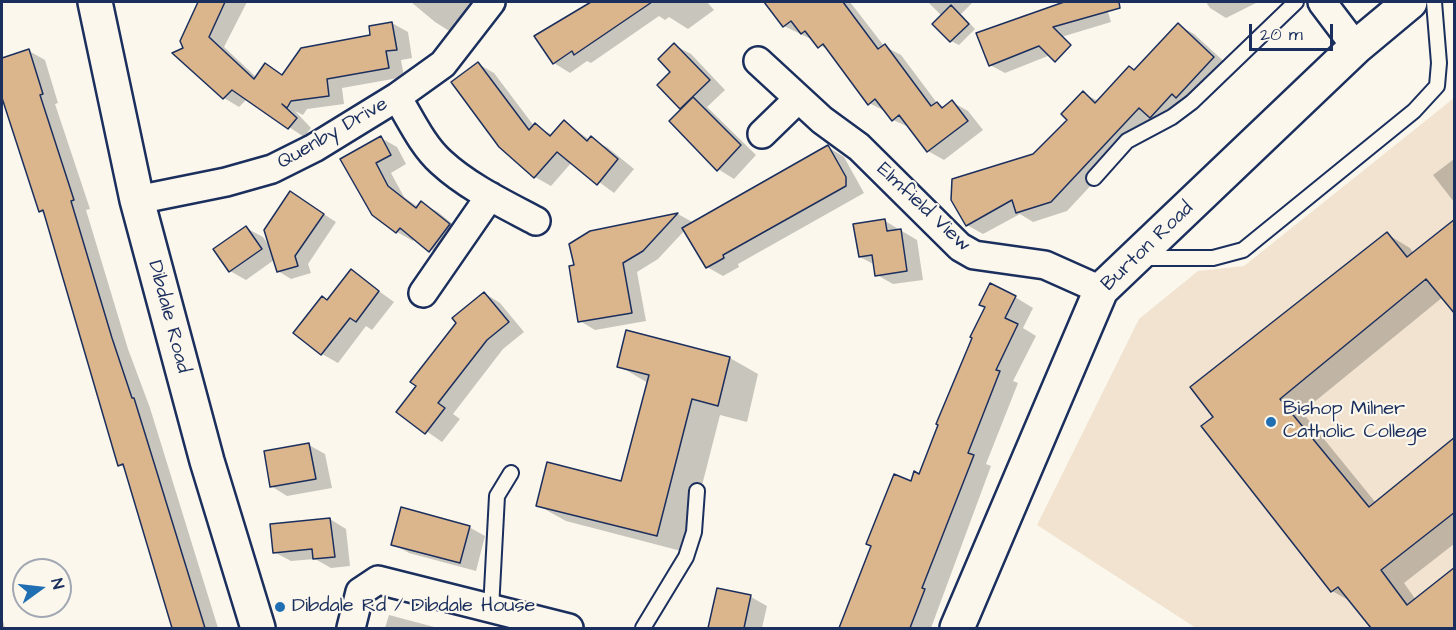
<!DOCTYPE html>
<style>
body{margin:0}
#map{position:relative;width:1456px;height:630px;overflow:hidden;background:#fbf7ec;font-family:"Architects Daughter",sans-serif}
canvas{display:block}
.frame{position:absolute;inset:0;border:3px solid #1b2f5e;pointer-events:none}
.north{position:absolute;left:12px;top:558px;width:60px;height:60px;box-sizing:border-box;background:#fbf7ec;border:2px solid #a1a7b3;border-radius:50%;rotate:75deg;font-size:16px;font-weight:700;line-height:24px;text-align:center;color:#1b2f5e}
.north::after{content:'';display:block;margin:auto;width:21px;height:27px;background:#1f6fb2;clip-path:polygon(50% 0,100% 100%,50% 72%,0 100%)}
.scale{position:absolute;left:1249px;top:24px;width:84px;height:27px;box-sizing:border-box;border:3px solid #1b2f5e;border-top:0;padding-left:8px;font-size:18px;line-height:21px;white-space:nowrap;color:#1b2f5e;-webkit-text-stroke:4px #fbf7ec;paint-order:stroke}
</style>
<div id="map">
<canvas width="1456" height="630"></canvas>
<div class="frame"></div>
<div class="north">N</div>
<div class="scale">20 m</div>
</div>
<script>
const ctx = document.querySelector('canvas').getContext('2d');
ctx.lineJoin = 'round';
function fillPath(path, color) {
  ctx.fillStyle = color;
  ctx.fill(path, 'evenodd');
}
function trace(path, color, width, dash) {
  ctx.strokeStyle = color;
  ctx.lineWidth = width;
  ctx.lineCap = dash ? 'butt' : 'round';
  ctx.setLineDash(dash || []);
  ctx.stroke(path);
}
function write(font, color, halo, rows, align = 'center') {
  ctx.font = font + ' "Architects Daughter",sans-serif';
  ctx.lineWidth = 4.5;
  ctx.setLineDash([]);
  ctx.textBaseline = 'middle';
  ctx.strokeStyle = halo;
  ctx.fillStyle = color;
  for (const [text, x, y, turn = 0] of rows) {
    ctx.save();
    ctx.translate(x, y);
    ctx.rotate((+turn || 0) * Math.PI / 180);
    ctx.textAlign = isNaN(turn) ? turn : align;
    if (halo) ctx.strokeText(text, 0, 0);
    ctx.fillText(text, 0, 0);
    ctx.restore();
  }
}
fillPath(new Path2D(`
 M1454,98v530h-258l-159,-103 102,-206 59,-48 46,-5z`), '#f1e3cf');
fillPath(new Path2D(`
 M200,2h47l-23,45 32,30 9,-12 19,11 88,-39 20,-14 16,9 4,26 -11,2 3,17 -62,11 2,16 -37,5 -4,6 -8,-4 16,17 -7,9 -57,-38 -8,8 -15,-9 -49,-45 10,-4 -3,-8z
 M411,2h59l4,3 -23,27 -16,-10z
 M591,2h116l7,8 -26,19 -19,-12 -4,3 -6,-4 -68,47 -4,-2 -17,12 -16,-10 -18,-26z
 M766,2h84l34,44 17,9 36,48 8,5 7,-6 16,9 15,19 -39,30 -16,-9 -17,-23 -18,-8 -6,-8 -18,-9 -36,-49 -18,-13 -31,-15z
 M928,2h45l-12,12 14,15 -16,16 -8,-4 -9,-25z
 M1061,2h44l6,20 -53,16 10,10 -63,25 -15,-8 -12,-31 49,-20 15,9 -4,-12 24,-7z
 M1206,2h52l-32,16 -16,-10z
 M1178,25l16,9 36,33 -63,59 -13,-8 -87,93 -34,11 -13,-8 -37,20 -16,-9 102,-105 14,-27 15,8 32,-34 6,4z
 M674,45l17,9 34,36 -18,17 49,48 -22,24 -16,-10 -35,-60 -24,-24 14,-13z
 M29,51l16,9 13,43 -3,1 35,105 -4,1 42,139 22,59 68,220h-45l-47,-160 -7,-3 -73,-250 -6,-4 -38,-118v-34z
 M478,64l16,9 40,53 19,9 11,-13 26,18 17,7 27,22 -20,24 -42,-31 -21,24 -16,-9 -35,-31z
 M381,138l16,9 9,17 -15,9 13,24 14,10 3,-4 17,9 28,23 -20,25 -31,-22 -2,3 -16,-9 -55,-73z
 M828,147l16,10 20,36 -126,71 1,3 -16,9 -16,-9 -22,-37 -27,29 -21,13 9,49 -51,9 -15,-9 -4,-55 15,-34 87,-18 16,9z
 M1454,159v43l-21,-27z
 M291,193l45,29 -28,42 3,9 -20,6 -13,-8 -4,-11 -28,20 -16,-9 16,-43 17,9 7,10z
 M885,221l32,19 6,40 -30,4 -16,-9 -2,-10 -15,-8z
 M1387,234l23,14 33,49 -141,115 74,91 78,-64v105l-50,39 12,17 38,-31v59h-81l-21,-26 -20,-11 -117,-174z
 M351,271l43,31 -22,28 -6,-4 -28,37 -16,-9 6,-53z
 M484,293l16,10 24,29 -21,17 -50,65 7,5 -18,23 -43,-30z
 M1015,297l18,11 -10,20 13,8 -23,45 5,2 -32,81 5,2 -60,162h-91l33,-82 39,-63 8,-7z
 M628,332l102,26 28,16 -11,48 -27,-7 -35,137 -119,-31 -29,-16 86,-22 25,-100 -29,-17z
 M309,445l16,9 7,34 -45,8 -16,-10z
 M330,519l16,10 4,37 -19,2 -16,-9 -24,2 -17,-9z
 M469,527l16,9 -9,35 -67,-18 -16,-9z
 M718,589l33,8 16,9 -5,22h-53z
 M389,615l49,13h-53z
 M2,617l3,11h-3z`), '#0003');
const building = new Path2D(`
 M198,2h27l-16,35 45,42 11,-16 17,12 19,-27 69,-13 -1,-9 23,-4 5,28 -11,1 3,17 -62,11 2,17 -38,5 -4,7 -5,-4 15,14 -9,11 -56,-39 -9,9 -51,-46 11,-5 -3,-7z
 M591,2h61l-78,53 -2,-4 -19,13 -19,-28z
 M764,2h79l35,47 7,-5 46,62 6,-4 5,6 10,-8 16,21 -41,31 -28,-37 -7,6 -17,-22 -7,6 -45,-61 -5,4 -13,-17 -4,3 -10,-13 -8,6z
 M1064,2h55l1,6 -67,19 18,18 -16,17 -16,-16 -50,20 -13,-33z
 M951,5l18,19 -19,18 -18,-18z
 M1178,23l36,34 -38,41 -4,-4 -22,24 -11,-10 -88,94 -35,11 -4,-13 -46,26 -15,-26 1,-21 81,-25 34,-34 -6,-6 22,-23 12,12 34,-37 5,4z
 M674,43l36,37 -30,29 -23,-24 13,-13 -12,-13z
 M29,49l14,45 -3,1 34,105 -3,1 41,137 20,60h2l71,230h-33l-49,-164 -5,2 -75,-256 -4,2 -37,-114v-40z
 M478,62l51,68 6,-7 15,13 14,-16 23,21 4,-5 27,23 -21,26 -40,-33 -23,26 -35,-31 -48,-65z
 M693,97l48,48 -24,26 -48,-50z
 M381,136l10,19 -15,8 12,23 28,22 5,-7 29,23 -21,28 -29,-24 -4,5 -24,-18 -32,-56z
 M828,145l18,32v9l-123,69 1,3 -18,10 -24,-40z
 M290,191l34,23 -29,42 3,10 -21,6 -13,-42z
 M678,213l-35,38 -20,12 9,50 -54,9 -9,-56 5,-1 -5,-21 21,-13z
 M885,219l2,12 14,-2 6,42 -32,5 -3,-21 -13,2 -6,-33z
 M1455,219v95l-29,-35 -146,120 89,108 86,-70v75l-74,58 26,35 48,-38v61h-84l-33,-41 -7,5 -130,-166 12,-9 -23,-30 197,-155 20,25z
 M246,226l16,23 -33,23 -16,-23z
 M351,269l28,22 -23,31 -6,-4 -29,37 -28,-22 29,-37 5,4z
 M990,283l26,13 -11,22 13,6 -22,46 4,1 -32,82 6,2 -52,133 3,1 -15,39h-71l32,-82 -5,-2 28,-70 17,7 3,-10 5,3 19,-49 -2,-1 36,-86 -2,-1 15,-30 -6,-2z
 M484,292l25,30 -22,18 -49,63 7,5 -20,26 -29,-22 20,-26 -6,-4 46,-59 -4,-5z
 M626,330l104,27 -12,49 -26,-7 -35,137 -121,-30 11,-44 74,19 28,-106 -32,-8z
 M309,443l7,36 -46,8 -6,-36z
 M401,507l69,19 -10,37 -69,-18z
 M330,518l5,39 -22,2 -1,-10 -39,4 -3,-29z
 M717,588l34,7 -7,33h-36z`);
fillPath(building, '#dbb58c');
trace(building, '#1b2f5e', 1.5);
const service = new Path2D(`
 M1094,178l33,-37 45,-24 20,-15 104,-100
 M1141,258h72l30,-8 171,-139 23,-25 2,-23 -5,-61
 M491,609l6,-113 14,-23
 M643,628l43,-71 8,-25 3,-41`);
const minor = new Path2D(`
 M1322,2l34,45
 M758,61l64,59 37,27 101,100 14,8 71,10 56,25
 M397,97c13,21 25,48 44,65 27,25 63,42 95,59
 M762,134l36,-35
 M137,200l89,-18 46,-13 42,-21 83,-51 46,-33 48,-62
 M423,293l67,-97
 M351,628l9,-36 18,-12 191,48`);
const tertiary = new Path2D(`
 M95,2l42,198 70,261 51,167`);
const secondary = new Path2D(`
 M957,628l144,-338 255,-243 54,-45`);
trace(service, '#1b2f5e', 18);
trace(minor, '#1b2f5e', 32);
trace(tertiary, '#1b2f5e', 38);
trace(secondary, '#1b2f5e', 38);
trace(service, '#fbf7ec', 14);
trace(minor, '#fbf7ec', 27);
trace(tertiary, '#fbf7ec', 33);
trace(secondary, '#fbf7ec', 33);
for (const [x, y, r, color] of [
 [1271,422,6,"#1f6fb2"],
 [280,607,6,"#1f6fb2"]
]) {
  const dot = new Path2D();
  dot.arc(x, y, r, 0, 2 * Math.PI);
  ctx.fillStyle = color;
  ctx.fill(dot);
  trace(dot, '#fbf7ec', 2);
}
write('20px', '#1b2f5e', '#fbf7ec', [
 ["Quenby Drive",333,134,-30],
 ["Elmfield View",923,208,43],
 ["Burton Road",1148,247,-44],
 ["Dibdale Road",168,317,75]
]);
write('20px', '#1b2f5e', '#fbf7ec', [
 ["Bishop Milner",1283,410],
 ["Catholic College",1283,433],
 ["Dibdale Rd / Dibdale House",292,607]
], 'left');
</script>
